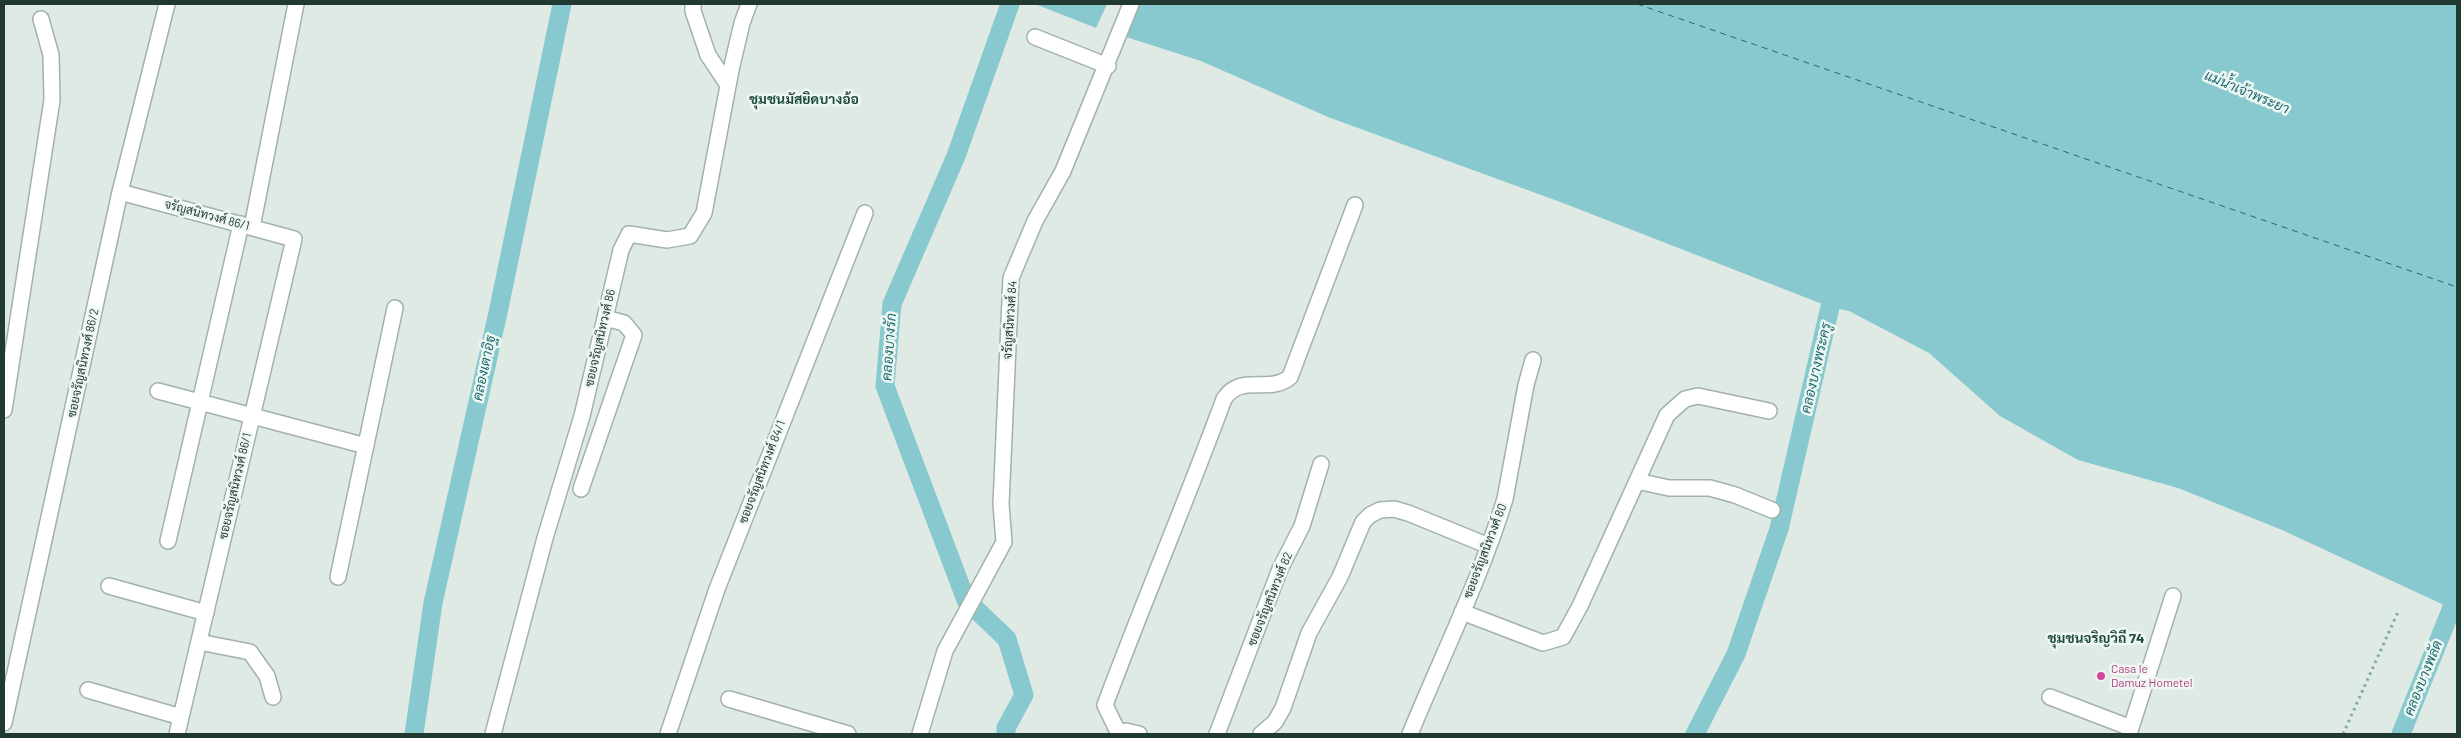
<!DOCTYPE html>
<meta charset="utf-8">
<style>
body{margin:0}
#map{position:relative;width:2461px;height:738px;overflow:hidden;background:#dfeae4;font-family:Barlow,sans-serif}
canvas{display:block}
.frame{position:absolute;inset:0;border:5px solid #203a31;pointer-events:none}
</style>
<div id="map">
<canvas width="2461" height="738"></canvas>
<div class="frame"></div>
</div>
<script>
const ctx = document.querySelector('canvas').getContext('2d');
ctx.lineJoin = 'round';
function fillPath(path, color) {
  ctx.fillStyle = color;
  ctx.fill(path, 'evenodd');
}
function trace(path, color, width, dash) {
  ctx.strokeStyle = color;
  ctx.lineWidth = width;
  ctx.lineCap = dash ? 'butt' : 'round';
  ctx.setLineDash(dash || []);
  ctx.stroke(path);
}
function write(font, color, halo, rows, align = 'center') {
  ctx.font = font + ' Barlow,Sarabun,sans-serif';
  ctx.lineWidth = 5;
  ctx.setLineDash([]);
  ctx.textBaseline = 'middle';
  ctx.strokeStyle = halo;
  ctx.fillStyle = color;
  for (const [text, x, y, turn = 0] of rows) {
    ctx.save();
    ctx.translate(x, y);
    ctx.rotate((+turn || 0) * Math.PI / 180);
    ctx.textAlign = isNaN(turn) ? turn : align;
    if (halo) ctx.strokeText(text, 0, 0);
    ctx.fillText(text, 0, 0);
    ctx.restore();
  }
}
fillPath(new Path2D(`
 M1035,4h72l-11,24z
 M1136,4h1321v607l-175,-81 -104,-42 -100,-28 -78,-44 -71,-63 -80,-42 -19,-4 -267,-104 -235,-86 -127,-56 -78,-25z`), '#87c9cf');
trace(new Path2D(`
 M414,734l19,-131 66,-295 63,-304
 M1006,734v-6l18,-33 -17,-56 -41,-39 -81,-214 7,-82 64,-148 54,-152
 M1695,734l41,-80 43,-125 51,-222 9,-25
 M2401,734l56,-139`), '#87c9cf', 19);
trace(new Path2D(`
 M1637,4l820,283`), '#1c6c74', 1, [6, 5]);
const minor = new Path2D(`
 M693,4v7l15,44 20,30
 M1035,37l73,29
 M120,192l174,47 -117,495
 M252,227l44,-223
 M158,391l208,55
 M4,410l48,-310 -1,-45 -10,-36
 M1637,481l32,7h41l25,7 37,15
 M581,489l53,-154 -10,-12 -19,-5
 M168,541l73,-317
 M338,577l57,-269
 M109,586l97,27
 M1462,612l81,31 20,-6 17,-31 87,-191 18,-16 13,-3 71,15
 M199,642l51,10 17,24 6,21
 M88,690l93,27
 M2050,697l81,31
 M729,699l119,35
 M4,723l116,-531 47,-188
 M493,734l52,-196 37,-122 39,-166 8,-16 38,6 23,-4 14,-23 27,-143 11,-47 7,-19
 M668,734l49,-145 148,-376
 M920,734l25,-83 59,-109 -3,-38 10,-226 24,-57 28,-50 68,-167
 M1119,734l-14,-29c38,-102 81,-203 119,-306 18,-27 45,-4 66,-22l65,-172
 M1120,734l6,-3 13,3
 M1217,734l63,-165 22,-43 19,-62
 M1261,734l14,-12 8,-14 26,-75 31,-56 23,-55 7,-7 10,-5 14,-1 14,4 81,33
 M1410,734c32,-78 70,-154 95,-235l21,-114 7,-25
 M2129,734l44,-138`);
trace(minor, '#a2b2ab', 18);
trace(new Path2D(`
 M2343,734l55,-122`), '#80ad9b', 3, [2.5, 4]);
trace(minor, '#fff', 15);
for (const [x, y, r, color] of [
 [2101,676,5,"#d1479c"]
]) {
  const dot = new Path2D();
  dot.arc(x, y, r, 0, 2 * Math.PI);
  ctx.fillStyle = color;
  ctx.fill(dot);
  trace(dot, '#eff7f2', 2);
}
write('12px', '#203a31', '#eff7f2', [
 ["จรัญสนิทวงศ์ 86/1",207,215,15],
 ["จรัญสนิทวงศ์ 84",1010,320,-86],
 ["ซอยจรัญสนิทวงศ์ 86",600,338,-77],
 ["ซอยจรัญสนิทวงศ์ 86/2",83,363,-78],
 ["ซอยจรัญสนิทวงศ์ 84/1",762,472,-69],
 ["ซอยจรัญสนิทวงศ์ 86/1",235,486,-77],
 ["ซอยจรัญสนิทวงศ์ 80",1485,551,-69],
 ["ซอยจรัญสนิทวงศ์ 82",1270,599,-68]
]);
write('12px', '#b23c85', '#eff7f2', [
 ["Casa le",2111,669],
 ["Damuz Hometel",2111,683]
], 'left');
write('italic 14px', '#1c6c74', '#eff7f2', [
 ["แม่น้ำเจ้าพระยา",2247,92,23],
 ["คลองบางรัก",889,347,-86],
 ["คลองเตาอิฐ",484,368,-78],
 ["คลองบางพระครู",1816,368,-77],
 ["คลองบางพลัด",2423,678,-68]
]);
write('bold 14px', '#1d4b3c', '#eff7f2', [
 ["ชุมชนมัสยิดบางอ้อ",804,99],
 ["ชุมชนจริญวิถี 74",2096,638]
]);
</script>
